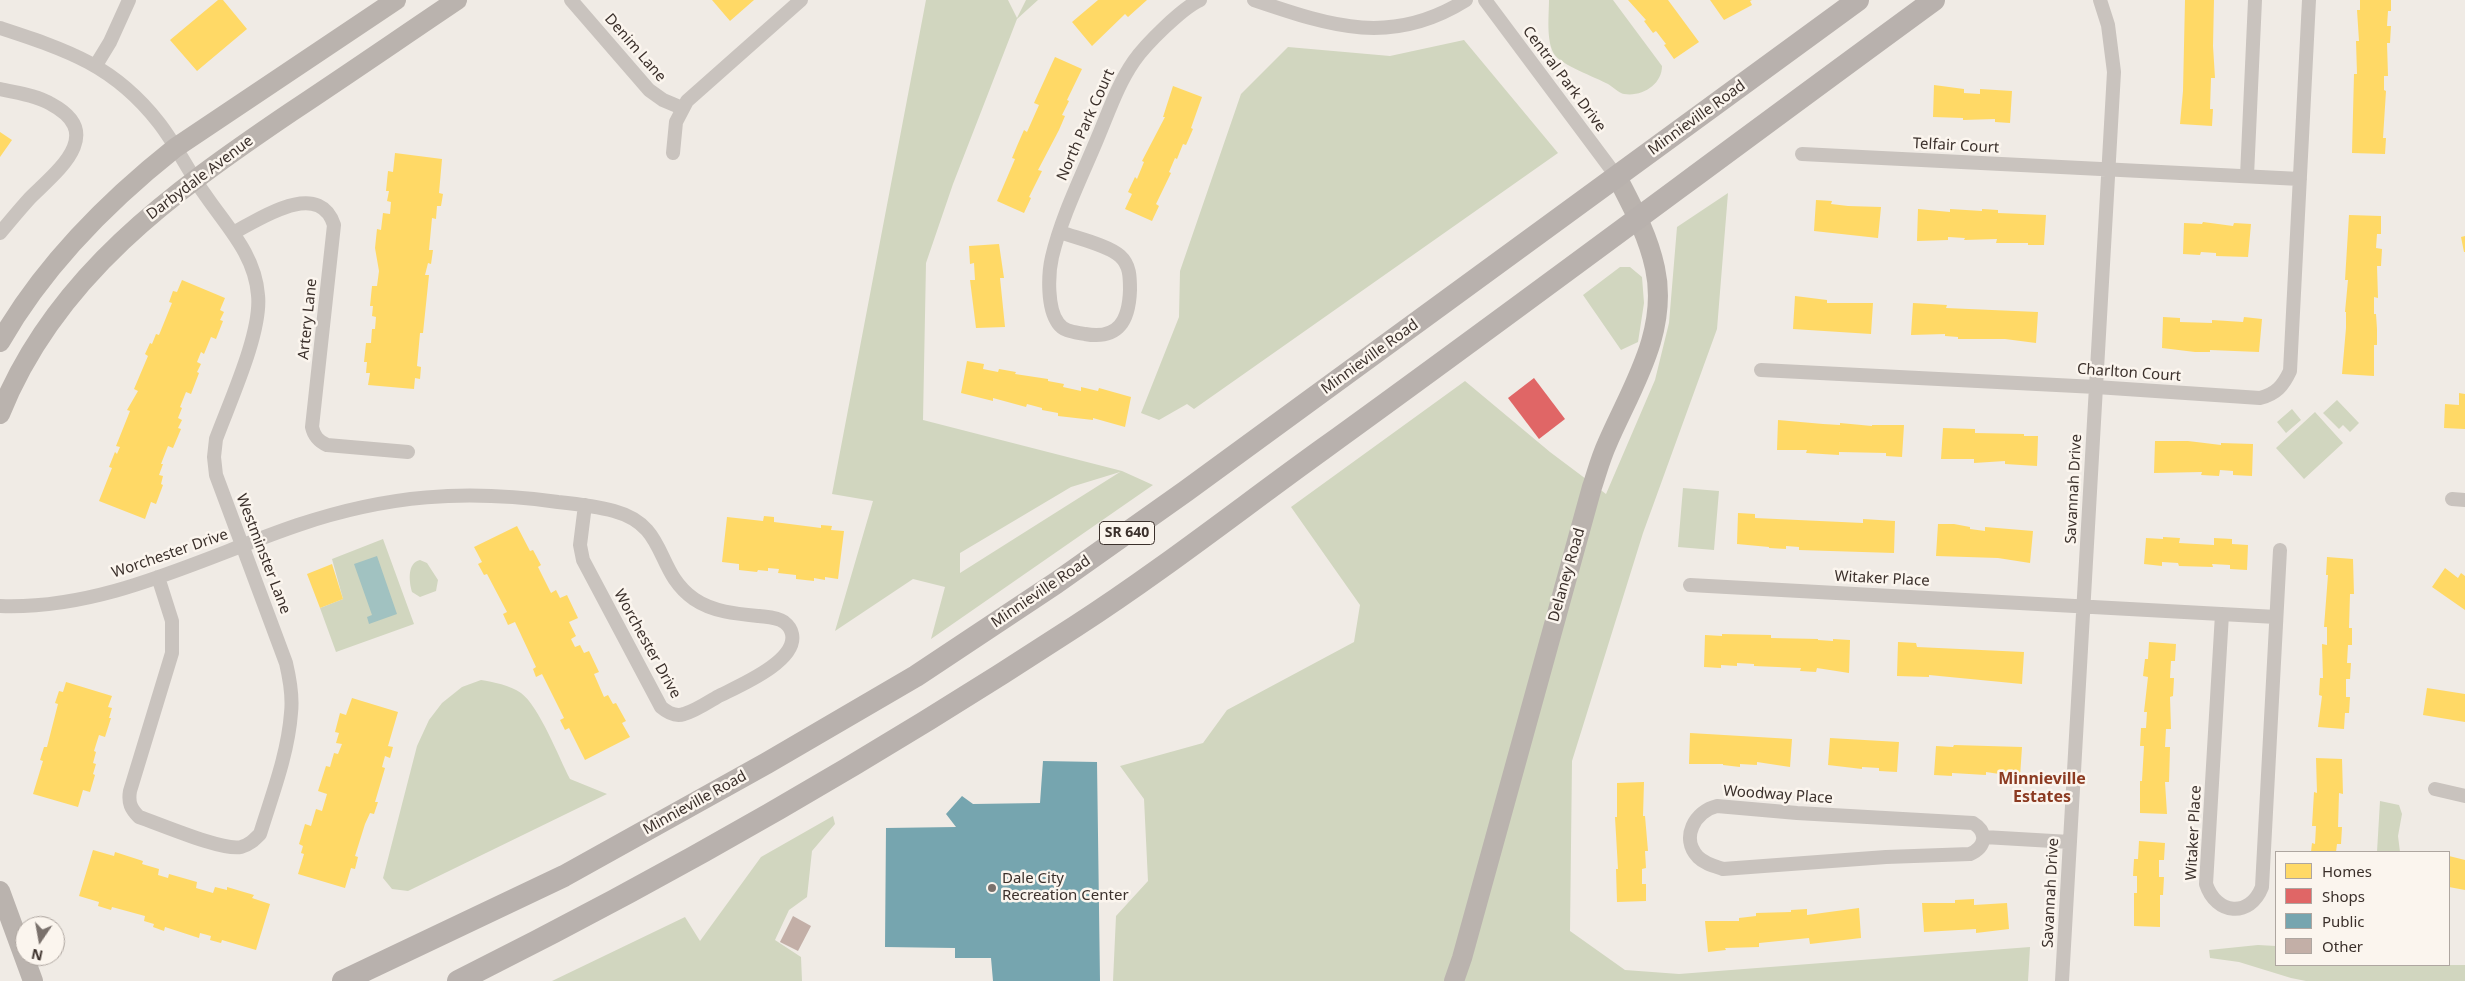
<!DOCTYPE html>
<style>
body{margin:0}
#map{position:relative;width:2465px;height:981px;overflow:hidden;background:#f0ebe5;font-family:"Noto Sans",sans-serif}
canvas{display:block}
.legend{position:absolute;left:2275px;top:851px;width:175px;height:115px;box-sizing:border-box;background:#fbf5ee;border:1px solid #aea6a0;margin:0;padding:6px 9px;list-style:none;font-size:15px;color:#3b302b}
.legend li{display:flex;align-items:center;gap:10px;height:25px}
.legend b{width:25px;border:1px solid #aea6a0}
.north{position:absolute;left:15px;top:916px;width:50px;height:50px;box-sizing:border-box;background:#fbf5ee;border:1px solid #aea6a0;border-radius:50%;rotate:192deg;font-size:14px;font-weight:700;line-height:20px;text-align:center;color:#3b302b}
.north::after{content:'';display:block;margin:auto;width:18px;height:22px;background:#7a716c;clip-path:polygon(50% 0,100% 100%,50% 72%,0 100%)}
</style>
<div id="map">
<canvas width="2465" height="981"></canvas>
<ul class="legend">
<li><b style="height:14px;background:#ffd966"></b>Homes</li>
<li><b style="height:14px;background:#e06666"></b>Shops</li>
<li><b style="height:14px;background:#76a5af"></b>Public</li>
<li><b style="height:14px;background:#c3afa7"></b>Other</li>
</ul>
<div class="north">N</div>
</div>
<script>
const ctx = document.querySelector('canvas').getContext('2d');
ctx.lineJoin = 'round';
function fillPath(path, color) {
  ctx.fillStyle = color;
  ctx.fill(path, 'evenodd');
}
function trace(path, color, width, dash) {
  ctx.strokeStyle = color;
  ctx.lineWidth = width;
  ctx.lineCap = dash ? 'butt' : 'round';
  ctx.setLineDash(dash || []);
  ctx.stroke(path);
}
function write(font, color, halo, rows, align = 'center') {
  ctx.font = font + ' "Noto Sans",sans-serif';
  ctx.lineWidth = 5;
  ctx.setLineDash([]);
  ctx.textBaseline = 'middle';
  ctx.strokeStyle = halo;
  ctx.fillStyle = color;
  for (const [text, x, y, turn = 0] of rows) {
    ctx.save();
    ctx.translate(x, y);
    ctx.rotate((+turn || 0) * Math.PI / 180);
    ctx.textAlign = isNaN(turn) ? turn : align;
    if (halo) ctx.strokeText(text, 0, 0);
    ctx.fillText(text, 0, 0);
    ctx.restore();
  }
}
fillPath(new Path2D(`
 M926,0h82l9,18 9,-18h12l-21,19 -64,165 -27,79 -3,157 199,51 31,14 -222,154 14,-52 -32,-8 -78,52 38,-130 -41,-7zM1120,472l-160,101v-20l111,-66z
 M1549,0h64l49,66c0,18 -19,31 -38,28 -5,-1 -11,-7 -16,-10 -13,-7 -47,-19 -54,-30 -8,-14 -5,-38 -5,-54z
 M1464,40l94,113 -364,256 -7,-5 -28,16 -18,-7 38,-96 1,-46 61,-177 47,-47 102,9z
 M1728,193l-11,136 -74,204 -71,228 -2,170 55,39 54,4 351,-27 -2,34h-915l3,-65 32,-35 -4,-82 -24,-33 83,-23 24,-33 127,-68 6,-37 -69,-98 174,-126 85,71 56,42 49,-114 14,-57 8,-96z
 M1620,267h10l12,10 2,26 -6,39 -17,8 -38,-55z
 M2337,400l22,23 -9,9 -7,-7 -4,4 -16,-16z
 M2292,409l9,11 -15,13 -9,-11z
 M2315,412l28,31 -39,36 -28,-31z
 M1683,488l36,3 -5,59 -36,-3z
 M383,539l31,85 -78,28 -16,-44 23,-9 -11,-40z
 M420,560l7,3 11,17 -2,11 -16,6 -8,-5c-3,-11 -5,-29 8,-32z
 M481,680c12,2 29,5 40,13 18,13 38,65 49,86l37,15 -199,97 -16,-2 -9,-11 34,-132 12,-26 13,-17 20,-16z
 M2380,801l19,4 3,9 -4,22 2,16h-23z
 M833,816l2,8 -23,27 -5,46 -18,13 -14,30 26,17 1,24h-250l133,-64 15,24 61,-84z
 M2258,945l18,1v19h189v16h-159l-15,-3 -52,-16 -29,-4 -1,-8z`), '#d1d6bf');
fillPath(new Path2D(`
 M377,556l20,58 -28,10 -2,-7 5,-2 -18,-51z`), '#a1c2c1');
fillPath(new Path2D(`
 M218,0h5l24,29 -50,42 -27,-31z
 M712,0h42l-24,21z
 M1098,0h49l-19,17 -3,-3 -33,32 -20,-24z
 M1628,0h40l31,42 -25,17 -10,-14 2,-1 -10,-13 -3,2 -9,-12 2,-1z
 M1710,0h42l-2,1 2,4 -28,15z
 M2185,0h29l-1,46 2,32h-4l-1,31h3l-1,17 -32,-2 3,-33z
 M2360,0h31v11h-3l-1,15h4l-1,17h-3l1,33h-4v14l2,1 -3,47h3l-1,16 -33,-1 2,-79h3l-1,-33h3l-2,-31h3z
 M1055,57l27,12 -15,31 2,1 -7,14 3,1 -6,14 -21,40 4,1 -13,26 2,1 -7,15 -27,-12 18,-42 -3,-1 5,-12 7,-16 3,2 12,-27 -5,-2z
 M1934,85l30,4v4l16,1v-5l32,2 -2,32 -15,-1v-3l-32,1v-2l-30,-1z
 M1173,86l29,11 -11,31 2,1 -7,16 -3,-1 -6,15 -2,-1 -6,14 2,1 -15,31 3,2 -7,15 -27,-12 7,-15 -4,-2 7,-15 2,2 7,-17 -2,-1 23,-44h-2z
 M0,132l12,8 -12,17z
 M395,153l47,6 -3,34 4,1 -2,12h-4l-1,13 -4,-1 -3,32h4l-2,14 -3,-1 -3,12h4l-6,58h-3l-3,33 4,1 -1,12 -5,-1 -1,11 -46,-4 2,-12h-4l1,-11h-3l2,-19h5l1,-14h3l1,-12 -4,-1 1,-10h-3l2,-20h5l2,-15 -4,-23 2,-19 4,1 2,-17 7,1 1,-12 -4,-1 2,-10h-3l2,-20 5,1z
 M1816,200l16,1 -1,3 17,2 33,1 -3,31 -64,-7z
 M1918,209l32,3v-3l32,2v-2l16,1v3l48,2 -2,30h-16v-2h-32l1,-4 -33,1 1,-2 -17,-1v3l-31,1z
 M2349,215l32,1v18h-4l-1,14 6,1 -1,17h-4l1,32 -4,-1v17h2l1,15v16h-3v31l-32,-2 4,-46v-16h-1l3,-32h-3z
 M2203,222l30,4 1,-3 17,1 -3,33 -32,-1v-3l-15,-1 -1,3 -17,-1 1,-31 18,1z
 M2465,236v16h-1l-3,-15z
 M999,244l5,34h-4l5,49 -29,1 -6,-48h5l-1,-17 -4,1 -1,-18z
 M182,280l43,18 -5,12 4,2 -4,8 3,1 -7,18 -5,-2 -7,17 -3,-2 -4,10 4,2 -4,8 2,1 -8,21 -5,-2 -6,15 2,1 -4,10 4,2 -4,8 3,1 -8,19 -5,-2 -7,18h2l-4,11 4,1 -2,8 2,1 -7,19 -5,-2 -6,17 -46,-18 13,-33 -3,-1 6,-15 2,2 3,-7 -4,-1 14,-35 -3,-1 11,-19 -4,-2 14,-33 -3,-2 5,-11 2,1 4,-10 3,1 13,-32 -3,-1 4,-11 4,1z
 M1795,296l32,4v3h46l-2,31 -78,-5z
 M1913,303l34,2 -1,3 92,4 -2,31 -31,-4h-47v-2l-13,-1v-2l-34,1z
 M2163,317l17,1v4l32,1v-3l31,2 1,-5 18,2 -3,33 -49,-2v2h-15l-33,-4z
 M967,361l17,3 -1,5 15,3 1,-3 17,3 -1,2 33,5v2l16,3 -1,3 18,4v-4l17,4 1,-3 32,9 -6,30 -32,-9v2l-35,-4v-3l-16,-3v-2l-15,-4 -1,3 -33,-9v3l-32,-8z
 M2459,393l6,1v35l-21,-1 1,-24 14,1z
 M1778,420l45,4 17,1v-2l32,3v-1h32l-2,32 -16,-1v-3l-47,-1v3l-33,-2 1,-3h-30z
 M1943,428l32,1v4l49,1v2h14l-1,30 -32,-2v-3l-31,2v-4h-33z
 M2155,441h33l33,4v-2l32,1 -1,32 -19,-1v-4l-13,-1 -1,6 -18,-1 1,-3 -48,1z
 M1738,513l17,1v4l108,5v-4l32,2 -1,32 -95,-3v-3l-13,-1v3l-17,-1v-1l-32,-3z
 M764,516l10,1v5l47,6v-3l11,1 -1,4 13,1 -6,48 -13,-2v3l-11,-2v3l-18,-2v-4l-18,-2 1,-4 -11,-1v3l-10,-1 -1,2 -18,-2v-6l-17,-2 5,-45 36,4z
 M1938,524h16l16,3v2l15,2v-4l48,4 -3,32 -32,-5 -62,-2z
 M517,526l13,25 3,-1 8,15 -3,2 13,26 5,-3 4,8 7,-3 11,23 -9,4 7,14 -5,3 4,8 5,-2 4,8 5,-2 10,21 -5,2 10,23 4,-2 5,9 3,-1 10,18 -4,2 8,14 -45,23 -16,-32 -4,2 -5,-10 4,-2 -22,-44 -6,3 -3,-8 3,-2 -21,-45 -7,3 -5,-11 4,-2 -20,-38 -3,1 -6,-11 4,-2 -8,-15z
 M2163,537l17,1 -1,5 35,2v-7l18,1v5l16,1 -1,25 -17,-1v-4l-18,-1 1,3 -34,-1 -1,-3 -16,-1v4l-18,-2 2,-26 17,1z
 M2327,557l26,2 1,35h-4l-1,34h3v17h-4l-1,18h4l-1,16h-4v18h4l-1,16h-4l-1,16 -26,-2 4,-31 -3,-1 1,-17h3l-1,-34 5,1v-18h-3l4,-52h-2z
 M332,564l11,35 -23,9 -13,-34z
 M2445,568l13,10 3,-5 4,3v34l-33,-23z
 M1722,634l49,1v3l47,1v1l15,1v-2l17,1 -1,33 -32,-5 -1,4 -16,-1 1,-3 -47,-2v-2l-17,-1v3l-16,-1v3l-17,-1 1,-32 17,1z
 M1898,642l18,1 1,4 107,5 -2,32 -93,-9v2l-32,-1z
 M2149,642l27,2 -1,17h-4l-1,17h4l-1,18 -3,1 1,32h-5l-1,18h5l-1,35h-4l2,32 -27,-1v-32h2l2,-35h-4l1,-18h5l1,-16h-3l4,-35 -5,-1 2,-17h3z
 M66,682l46,14 -4,11 4,1 -3,10h2l-6,19 -6,-2 -5,16 2,1 -3,11 3,1 -3,10 2,1 -5,17 -7,-2 -5,17 -45,-13 10,-33 -3,-1 4,-13h3l11,-43 -3,-1 4,-12 4,1z
 M2427,688l38,6v28l-42,-7z
 M352,698l46,14 -10,34 5,1 -3,11 -5,-2 -3,11 3,1 -10,34h3l-4,12 -4,-1 -5,11 -10,32 3,1 -3,12 -4,-1 -6,20 -47,-14 6,-20 -3,-1 2,-7 -4,-2 6,-20 6,2 5,-17 6,2 5,-17 -9,-3 8,-25 4,1 4,-14 4,1 4,-10 -6,-1 3,-10 -4,-1 5,-19 6,2z
 M1690,733l102,6 -2,28 -33,-5v3l-17,-1v3l-17,-2v-1h-34z
 M1830,738l69,4 -2,30 -18,-1v-3l-17,-1v2l-34,-4z
 M1954,745l68,2 -2,30 -34,-5v3l-34,-2v3l-18,-1 2,-29 17,1z
 M2316,758l26,1 1,35 -4,-1 -1,34h4l-1,17h-4l-1,8h-25l1,-9 3,1 1,-18h-4l2,-34 3,1z
 M1644,782l-1,34h2l3,35h-3l1,17 -4,1v15h4v17l-29,1 -1,-33h2l-3,-52h2v-34z
 M2139,841l26,2 -1,17h-5v17h5l-1,18h-3v32l-26,-1v-33h3v-17h-4l1,-17h4z
 M93,850l21,6 1,-4 28,9 -1,3 17,5 -1,6 10,3 1,-4 28,8 -1,6 17,5 2,-6 12,3v-3l27,8 -2,3 18,6 -14,46 -34,-10 -1,3 -11,-3 1,-4 -11,-3 -1,5 -34,-11 -1,4 -11,-4 1,-3 -10,-3 1,-5 -33,-9 -1,3 -13,-4 1,-4 -20,-6z
 M2449,856l16,4v30l-16,-3z
 M1974,899v6l33,-2 2,26 -33,4v-4l-52,3 -2,-29h33v-3z
 M1859,908l2,30 -51,6 -1,-6 -50,5v4l-34,1 1,2 -18,2 -3,-31h34v-3l17,-2v-3l35,-1v-2l16,-1v6z`), '#ffd966');
fillPath(new Path2D(`
 M1534,378l31,41 -26,20 -31,-41z`), '#e06666');
fillPath(new Path2D(`
 M1043,761l54,1 3,219h-107l-2,-23h-36v-10l-70,-1 1,-119 70,-1 -10,-13 16,-18 11,8 67,-1z`), '#76a5af');
fillPath(new Path2D(`
 M793,916l18,10 -13,25 -18,-9z`), '#c3afa7');
trace(new Path2D(`
 M571,0l78,90 14,10 19,8
 M1254,0c77,26 137,47 212,0
 M1485,0l132,177
 M0,28c67,22 114,37 159,95 18,23 30,50 47,73 22,32 49,59 52,99 4,37 -28,106 -42,144l-2,18 2,18 70,188c4,17 7,33 5,50 -3,41 -19,82 -31,121 -6,6 -11,11 -19,13 -19,4 -81,-23 -102,-30 -8,-8 -11,-14 -9,-26l42,-138v-32l-14,-44
 M96,65l14,-23 19,-42
 M0,89c17,4 36,6 51,15 56,30 5,68 -21,94 -10,11 -20,23 -30,35
 M673,153l3,-31 11,-21 114,-101
 M1802,154l498,25
 M2247,176l8,-176
 M1060,232c16,6 48,13 60,24 10,9 10,21 10,34 -1,30 -11,50 -45,44 -10,-2 -21,-2 -27,-11 -11,-15 -10,-49 -6,-66 10,-42 30,-81 46,-120 11,-26 20,-53 36,-76 11,-16 48,-53 66,-61
 M233,233c25,-13 86,-55 101,-8l-22,202c2,9 6,14 15,18l81,7
 M1761,370l335,17 164,11c16,-4 23,-12 30,-27l19,-371
 M2452,499l13,1
 M1690,585l586,32
 M0,606c105,4 201,-48 298,-81 89,-30 167,-36 260,-23 19,2 38,4 56,9 55,15 40,60 80,88 19,13 43,15 65,17 7,1 18,1 25,6 4,3 7,7 8,12 6,28 -56,53 -75,63 -10,6 -22,14 -33,17 -9,3 -16,-1 -23,-7l-78,-147 -3,-15 5,-40
 M2222,614l-16,270c10,31 44,34 56,3l18,-337
 M2435,789l30,7
 M1717,806l80,7 176,10c15,9 13,24 -3,31l-84,3 -163,12c-9,-3 -18,-5 -25,-12 -18,-19 -3,-46 19,-51z
 M1984,837l86,5
 M2062,981l52,-909 -6,-47 -8,-25`), '#c9c3be', 14);
trace(new Path2D(`
 M0,342c44,-77 107,-140 175,-194l221,-148
 M0,414c55,-138 173,-222 291,-302 56,-37 111,-75 166,-112
 M0,891l33,90
 M1454,981l8,-23 130,-471c5,-15 9,-30 15,-43 24,-56 62,-112 48,-176 -7,-33 -23,-62 -38,-91`), '#bab3ae', 20);
trace(new Path2D(`
 M343,981l221,-105 203,-113 149,-87 140,-93 130,-92 672,-491
 M458,981c213,-106 419,-225 618,-355 85,-55 165,-118 247,-177 205,-148 407,-300 611,-449`), '#b8b1ad', 22);
for (const [x, y, r, color] of [
 [992,888,5,"#7a716c"]
]) {
  const dot = new Path2D();
  dot.arc(x, y, r, 0, 2 * Math.PI);
  ctx.fillStyle = color;
  ctx.fill(dot);
  trace(dot, '#fbf5ee', 2);
}
for (const [x, y, w] of [
 [1127,533,55]
]) {
  const box = new Path2D();
  box.roundRect(x - w / 2, y - 11.5, w, 23, 4);
  ctx.fillStyle = '#fbf5ee';
  ctx.fill(box);
  trace(box, '#3b302b', 1);
}
write('bold 14px', '#3b302b', null, [
 ["SR 640",1127,533]
]);
write('15px', '#3b302b', '#fbf5ee', [
 ["Denim Lane",635,48,49],
 ["Central Park Drive",1564,79,53],
 ["Minnieville Road",1697,118,-36],
 ["North Park Court",1086,125,-66],
 ["Telfair Court",1956,146,3],
 ["Darbydale Avenue",200,178,-37],
 ["Artery Lane",308,319,-84],
 ["Minnieville Road",1370,357,-36],
 ["Charlton Court",2129,373,4],
 ["Savannah Drive",2074,489,-87],
 ["Worchester Drive",170,554,-19],
 ["Westminster Lane",263,554,69],
 ["Delaney Road",1567,575,-74],
 ["Witaker Place",1882,579,3],
 ["Minnieville Road",1041,592,-34],
 ["Worchester Drive",647,644,61],
 ["Woodway Place",1778,795,4],
 ["Minnieville Road",695,803,-29],
 ["Witaker Place",2194,833,-87],
 ["Savannah Drive",2051,893,-87]
]);
write('15px', '#3b302b', '#fbf5ee', [
 ["Dale City",1002,879],
 ["Recreation Center",1002,896]
], 'left');
write('bold 16px', '#8c3b22', '#fbf5ee', [
 ["Minnieville",2042,779],
 ["Estates",2042,797]
]);
</script>
